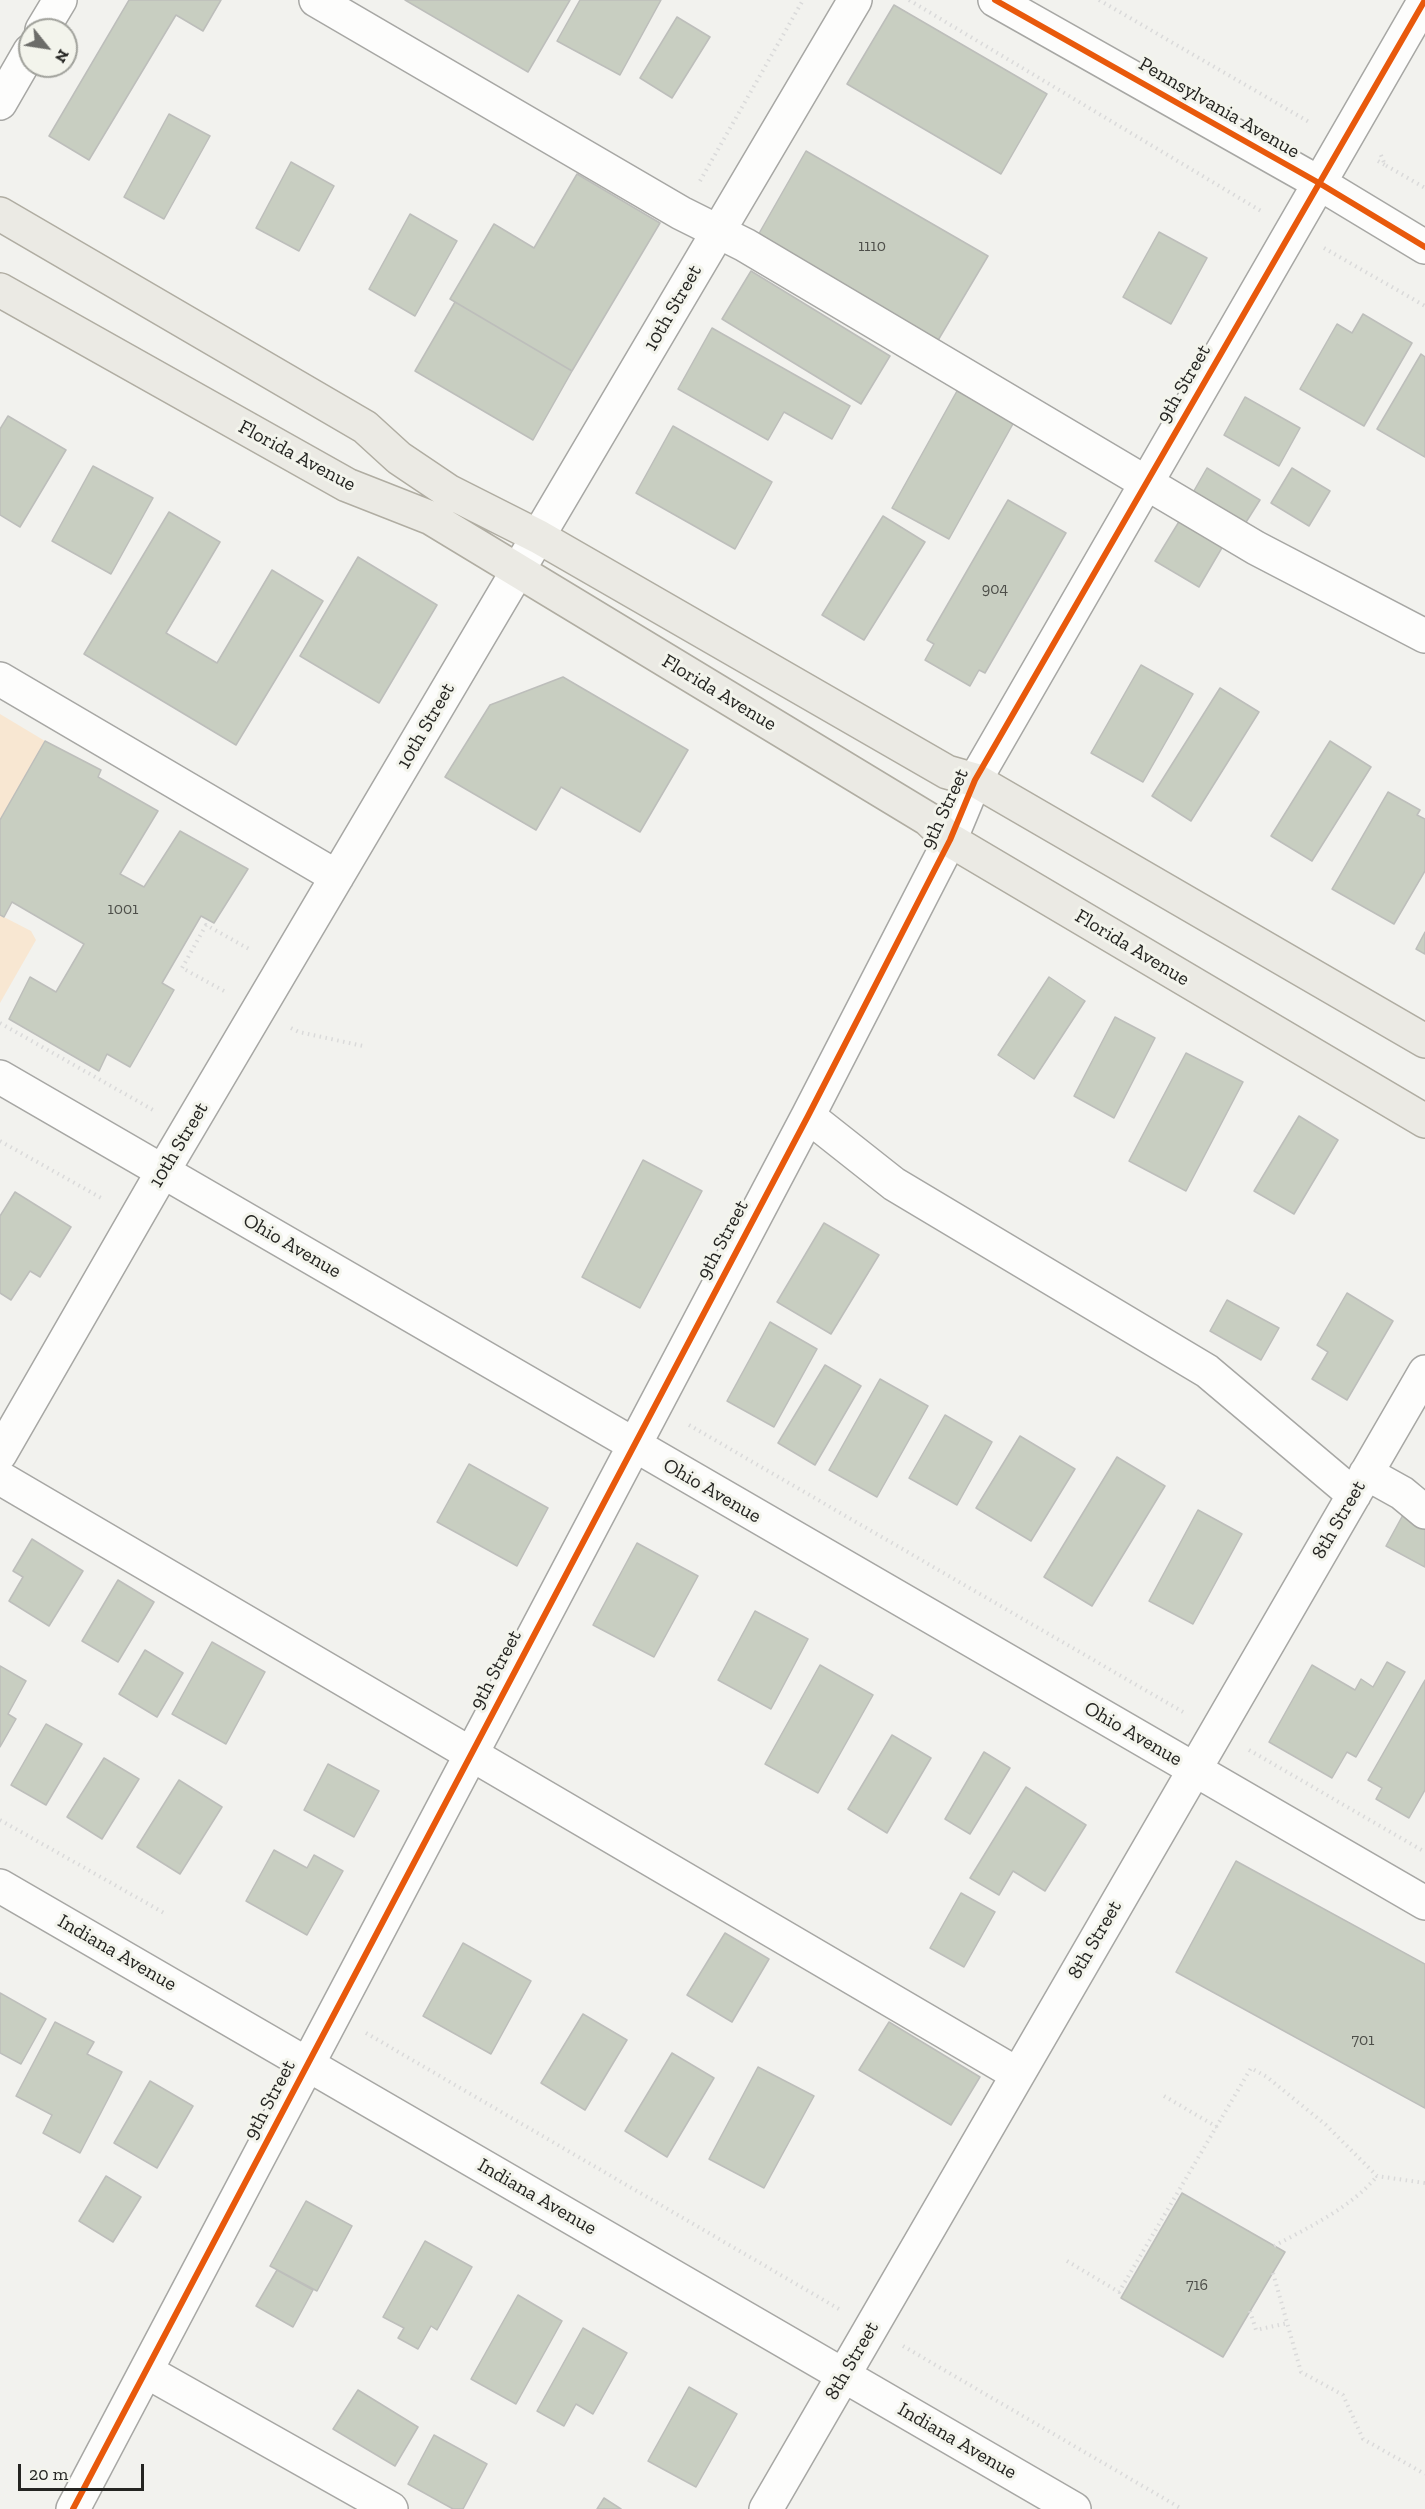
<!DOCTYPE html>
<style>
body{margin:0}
#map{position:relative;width:1425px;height:2509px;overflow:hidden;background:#f2f2ee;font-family:"Zilla Slab",serif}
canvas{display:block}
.north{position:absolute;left:18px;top:18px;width:60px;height:60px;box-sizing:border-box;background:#f3f4ec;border:2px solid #a0a19b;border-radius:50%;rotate:120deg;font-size:16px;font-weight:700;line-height:24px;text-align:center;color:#242421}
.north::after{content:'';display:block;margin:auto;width:21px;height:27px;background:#6c6c69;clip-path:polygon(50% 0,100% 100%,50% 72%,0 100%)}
.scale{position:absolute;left:18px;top:2464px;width:126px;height:27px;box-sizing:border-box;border:3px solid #242421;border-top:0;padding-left:8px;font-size:18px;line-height:21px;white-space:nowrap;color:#242421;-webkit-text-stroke:4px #f3f4ec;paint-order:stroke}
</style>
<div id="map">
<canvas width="1425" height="2509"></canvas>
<div class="north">N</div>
<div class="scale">20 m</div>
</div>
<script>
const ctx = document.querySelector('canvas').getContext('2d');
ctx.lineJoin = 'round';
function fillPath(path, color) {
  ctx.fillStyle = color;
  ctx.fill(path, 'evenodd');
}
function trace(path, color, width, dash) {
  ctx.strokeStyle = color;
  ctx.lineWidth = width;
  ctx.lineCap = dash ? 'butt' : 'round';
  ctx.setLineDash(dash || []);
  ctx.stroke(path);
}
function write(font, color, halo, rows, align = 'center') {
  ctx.font = font + ' "Zilla Slab",serif';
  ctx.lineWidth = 6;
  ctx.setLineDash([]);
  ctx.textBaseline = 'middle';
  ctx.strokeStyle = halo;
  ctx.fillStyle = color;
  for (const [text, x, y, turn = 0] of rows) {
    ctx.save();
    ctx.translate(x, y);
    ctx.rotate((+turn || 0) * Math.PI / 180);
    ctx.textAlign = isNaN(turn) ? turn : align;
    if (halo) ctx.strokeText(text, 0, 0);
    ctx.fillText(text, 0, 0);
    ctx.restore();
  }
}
fillPath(new Path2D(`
 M0,714l45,27 -45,79z
 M0,915l31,16 5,9 -36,63z`), '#f8e7d2');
const building = new Path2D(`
 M129,0h92l-18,31 -27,-16 -87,145 -40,-24z
 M405,0h165l-42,72z
 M580,0h81l-41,75 -63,-34z
 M894,5l153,89 -46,80 -154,-90z
 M677,17l33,20 -38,61 -32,-20z
 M169,114l41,22 -46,83 -40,-22z
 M806,151l182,105 -51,86 -180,-105z
 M291,162l43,24 -35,65 -43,-23z
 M577,174l83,49 -88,148 -122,-72 44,-75 40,24z
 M410,214l47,27 -42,75 -46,-27z
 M1159,232l48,26 -36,66 -48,-27z
 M751,271l139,85 -29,48 -139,-85z
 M455,302l117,69 -39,69 -118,-69z
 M1363,314l49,29 -48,83 -64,-37 37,-65 15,9z
 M712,328l138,78 -18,33 -48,-27 -16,28 -90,-51z
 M1421,354l4,3v100l-48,-28z
 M957,391l57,31 -65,117 -57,-31z
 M1245,397l55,31 -21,38 -55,-31z
 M8,416l58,34 -46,77 -20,-12v-86z
 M673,426l99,56 -37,67 -99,-56z
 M93,466l60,32 -42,76 -59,-33z
 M1207,468l53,32 -17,27 -52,-31z
 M1292,468l38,23 -21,35 -38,-23z
 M1008,500l58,33 -81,140 -6,-3 -9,16 -45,-26 9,-16 -7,-4z
 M169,512l51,30 -54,91 51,30 55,-93 51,31 -87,144 -152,-91z
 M883,516l42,26 -61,98 -42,-25z
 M1180,520l43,26 -24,41 -44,-26z
 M358,557l79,48 -58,98 -79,-47z
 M1141,665l52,29 -50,88 -52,-29z
 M563,677l125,73 -48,82 -79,-45 -25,43 -91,-53 45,-72z
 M1220,688l39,24 -68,109 -39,-25z
 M45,741l56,29 -3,7 60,34 -38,63 24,13 36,-56 68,38 -34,54 -13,-7 -39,67 12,7 -44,77 -23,-13 -8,17 -90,-52 21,-42 26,15 28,-48 -72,-42 -8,15 -4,-2v-95z
 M1330,741l41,26 -59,94 -41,-25z
 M1388,792l32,18 -3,5 8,4v52l-31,53 -62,-35z
 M1425,932v22l-9,-5z
 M1049,977l36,24 -51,78 -36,-24z
 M1115,1017l40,21 -41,80 -40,-22z
 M1186,1053l57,29 -57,109 -57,-30z
 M1299,1116l39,24 -44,74 -40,-23z
 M643,1160l59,31 -62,117 -58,-31z
 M15,1192l56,35 -31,50 -10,-6 -19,29 -11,-7v-77z
 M824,1223l55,32 -48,79 -54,-32z
 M1347,1293l46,28 -46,79 -35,-21 16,-27 -11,-7z
 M1227,1300l52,28 -18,32 -51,-29z
 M770,1322l47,27 -43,78 -47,-26z
 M825,1365l36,21 -46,79 -37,-22z
 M880,1379l48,27 -51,91 -48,-27z
 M945,1415l47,27 -35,63 -48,-27z
 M1020,1436l55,33 -44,72 -55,-33z
 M1117,1457l48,29 -73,120 -48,-29z
 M469,1464l79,44 -31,58 -80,-44z
 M1198,1510l44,24 -49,90 -44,-23z
 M1404,1513l21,12v42l-39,-21z
 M32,1539l51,32 -34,55 -40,-25 14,-24 -10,-6z
 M637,1543l61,33 -44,81 -61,-32z
 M118,1580l36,22 -36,60 -36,-21z
 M755,1611l53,28 -37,70 -53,-29z
 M212,1642l53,30 -39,72 -54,-30z
 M145,1650l38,23 -26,44 -38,-23z
 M1387,1662l18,10 -49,85 -9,-5 -15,26 -63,-36 43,-77 43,25 6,-11 12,8z
 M820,1665l53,30 -55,98 -53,-29z
 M0,1666l26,15 -18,33 8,5 -16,28z
 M1425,1680v110l-16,28 -33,-19 6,-11 -14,-8z
 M46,1724l36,20 -36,61 -35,-20z
 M892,1735l39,23 -44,75 -39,-24z
 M984,1752l26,16 -40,66 -25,-15z
 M104,1758l35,21 -37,60 -35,-22z
 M328,1764l51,27 -25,46 -50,-27z
 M179,1780l43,27 -42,67 -43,-27z
 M1026,1787l60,38 -41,66 -32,-20 -14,24 -29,-17z
 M274,1850l33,18 7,-13 29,16 -36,64 -61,-34z
 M1236,1861l189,103v144l-249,-136z
 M961,1893l34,19 -31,55 -34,-19z
 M725,1933l44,26 -37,63 -45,-27z
 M463,1943l68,38 -40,73 -68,-38z
 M0,1993l46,26 -25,45 -21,-11z
 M583,2014l44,26 -42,70 -44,-27z
 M55,2022l39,20 -7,12 35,18 -42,81 -37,-20 9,-18 -36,-19z
 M889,2022l91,55 -29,48 -92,-55z
 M672,2053l42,25 -47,79 -42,-26z
 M758,2067l56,29 -50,92 -55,-29z
 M150,2081l43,25 -36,62 -43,-25z
 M106,2176l35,21 -28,45 -34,-21z
 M1182,2193l103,59 -62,105 -102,-59z
 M306,2201l46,25 -35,65 -47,-25z
 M425,2241l47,26 -35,63 -6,-4 -13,23 -20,-11 6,-10 -21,-11z
 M277,2270l36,20 -20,37 -37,-21z
 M518,2295l44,26 -46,83 -45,-25z
 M583,2328l44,25 -34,61 -17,-10 -12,22 -27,-15z
 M689,2387l48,27 -41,73 -48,-26z
 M358,2390l60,37 -23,39 -62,-37z
 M434,2435l53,29 -24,45h-10l-45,-25z
 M604,2498l17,11h-24z`);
fillPath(building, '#c8cec1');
trace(building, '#bdbebb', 1.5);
const minor = new Path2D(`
 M316,0l365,213 64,32 511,303 169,88
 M995,0l324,183 106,64
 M42,30l18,-30
 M0,103l30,-52
 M0,679l337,198
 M0,1077l1425,826
 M808,1116l86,68 313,187 147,124
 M0,1454l163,-283 692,-1171
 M1366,1473l36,20 23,19
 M0,1478l1017,596
 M0,1886l1074,623
 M146,2371l245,138
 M73,2509l735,-1393 142,-276 25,-60 450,-780
 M766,2509l659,-1137`);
const major = new Path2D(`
 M0,214l365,213 34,31 49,33 91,46 408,235 28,8 450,261
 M0,290l347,195 84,33 497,301 22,21 475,281`);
trace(minor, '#a7a7a4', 36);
trace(major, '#b0ada2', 36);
trace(new Path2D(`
 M909,0l352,211
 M1099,0l212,123
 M1381,155l4,10 40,23
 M1378,161l7,4
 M700,181l103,-181
 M1324,248l101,58
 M224,991l-42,-23 24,-43 43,24
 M0,1023l155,88
 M291,1028l8,4 64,14
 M0,1141l103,58
 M689,1425l494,287
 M1249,1750l176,102
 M0,1820l166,94
 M366,2033l473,276
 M1164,2096l53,31
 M1274,2246c35,-19 78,-39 103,-70
 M1067,2261l52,31 132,-224 16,9 59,48 51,51 48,7
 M1273,2273l28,99 42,23 20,44 62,35
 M1250,2311l6,19 32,-7
 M903,2346l279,163`), '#dadada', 4, [1.5, 4.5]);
trace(minor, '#fdfdfc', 33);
trace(major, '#ebeae4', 33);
trace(new Path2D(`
 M995,0l324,183 106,64
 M73,2509l735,-1393 142,-276 25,-60 450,-780`), '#e8590c', 6);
write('16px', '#4d4e49', null, [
 ["1110",872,246],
 ["904",995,589],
 ["1001",123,909],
 ["701",1363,2040],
 ["716",1197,2285]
]);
write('20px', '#242421', '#f3f4ec', [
 ["Pennsylvania Avenue",1219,108,30],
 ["10th Street",673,308,-60],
 ["9th Street",1184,384,-60],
 ["Florida Avenue",297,456,28],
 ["Florida Avenue",719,693,31],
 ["10th Street",426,726,-60],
 ["9th Street",945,809,-65],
 ["Florida Avenue",1132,948,31],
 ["10th Street",179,1145,-59],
 ["9th Street",723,1240,-62],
 ["Ohio Avenue",292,1246,30],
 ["Ohio Avenue",712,1491,30],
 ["8th Street",1339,1520,-60],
 ["9th Street",496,1670,-62],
 ["Ohio Avenue",1133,1734,30],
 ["8th Street",1095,1940,-60],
 ["Indiana Avenue",117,1953,30],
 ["9th Street",270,2100,-62],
 ["Indiana Avenue",537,2197,30],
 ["8th Street",852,2361,-60],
 ["Indiana Avenue",957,2441,30]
]);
</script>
